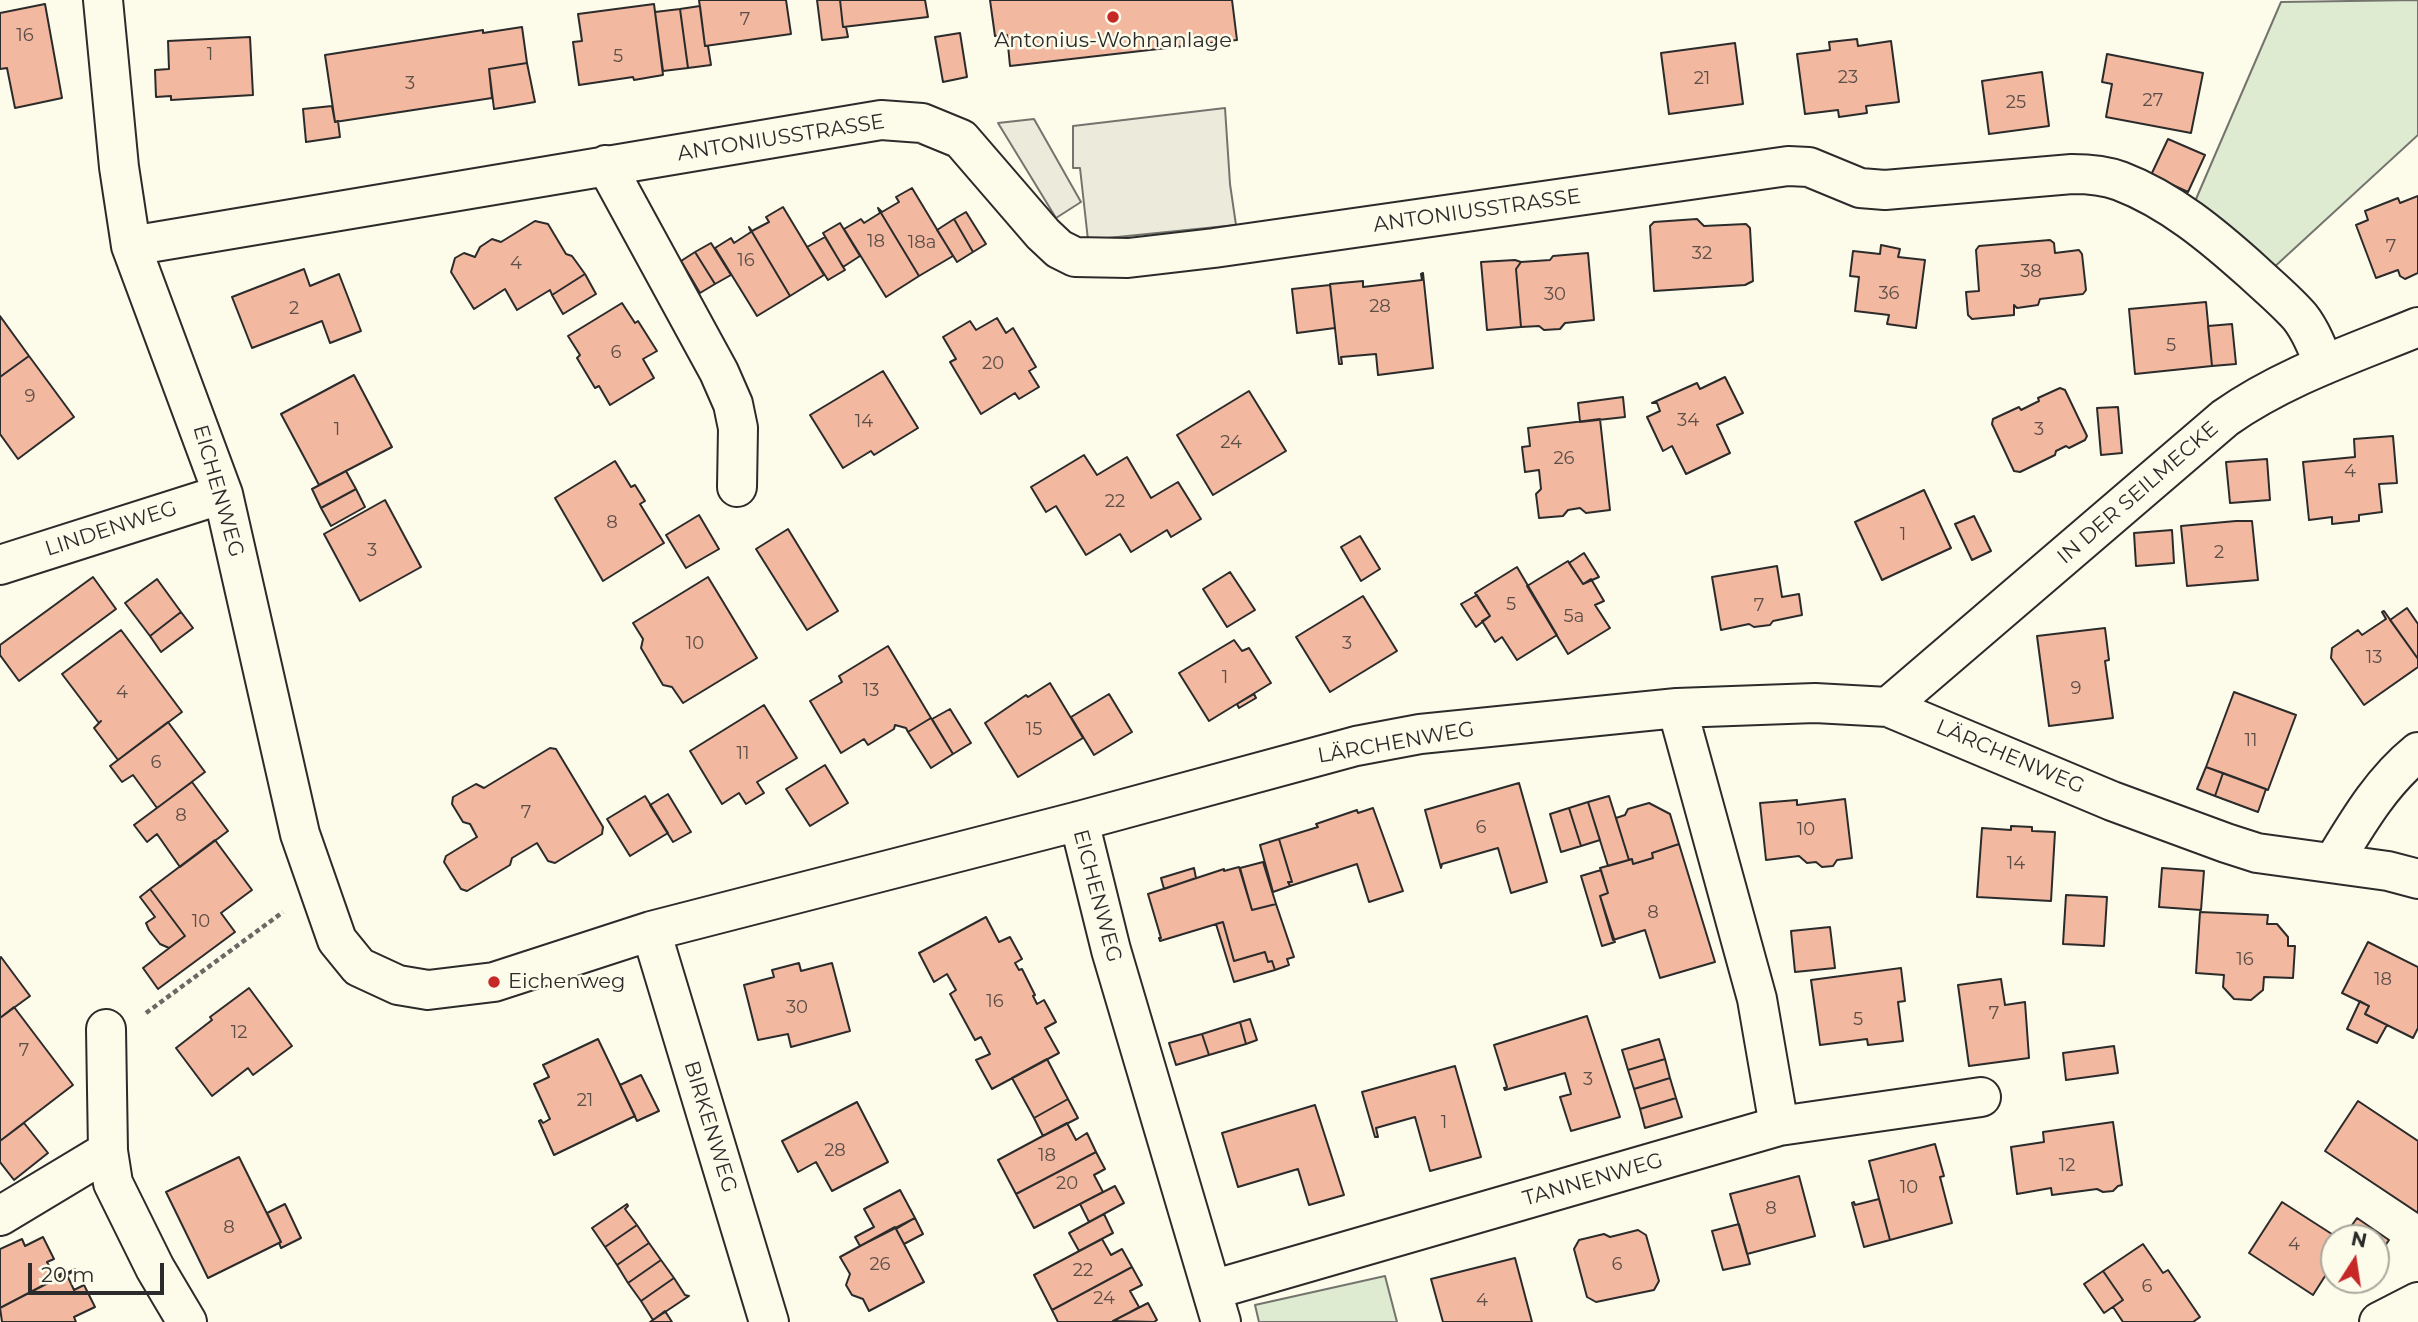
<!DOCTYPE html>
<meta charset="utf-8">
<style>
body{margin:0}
#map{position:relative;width:2418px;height:1322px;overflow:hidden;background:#fdfbea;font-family:Montserrat,sans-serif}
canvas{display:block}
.north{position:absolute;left:2320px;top:1224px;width:70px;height:70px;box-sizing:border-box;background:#fdfbea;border:2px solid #a9a89e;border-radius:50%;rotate:12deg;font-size:19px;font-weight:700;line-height:28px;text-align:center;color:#2b2b2b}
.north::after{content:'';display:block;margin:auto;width:24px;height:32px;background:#c62828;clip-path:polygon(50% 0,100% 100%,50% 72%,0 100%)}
.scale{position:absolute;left:28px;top:1263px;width:136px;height:32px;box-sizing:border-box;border:4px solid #2b2b2b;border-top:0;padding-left:9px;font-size:21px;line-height:24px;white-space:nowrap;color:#2b2b2b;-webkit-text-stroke:5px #fdfbea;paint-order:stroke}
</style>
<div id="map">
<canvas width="2418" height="1322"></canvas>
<div class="north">N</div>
<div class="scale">20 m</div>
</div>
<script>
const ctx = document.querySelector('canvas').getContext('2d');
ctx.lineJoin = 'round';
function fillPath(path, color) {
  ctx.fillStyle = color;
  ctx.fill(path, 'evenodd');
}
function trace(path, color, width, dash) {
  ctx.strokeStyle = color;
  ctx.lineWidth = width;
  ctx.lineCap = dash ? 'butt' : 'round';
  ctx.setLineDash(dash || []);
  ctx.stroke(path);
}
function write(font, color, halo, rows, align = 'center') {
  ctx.font = font + ' Montserrat,sans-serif';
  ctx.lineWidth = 5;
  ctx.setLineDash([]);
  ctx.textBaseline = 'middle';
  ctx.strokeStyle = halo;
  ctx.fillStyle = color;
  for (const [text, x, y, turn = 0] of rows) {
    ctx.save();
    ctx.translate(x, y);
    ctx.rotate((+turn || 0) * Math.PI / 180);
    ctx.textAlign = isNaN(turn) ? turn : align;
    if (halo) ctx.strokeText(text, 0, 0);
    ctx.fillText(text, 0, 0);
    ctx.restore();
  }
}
const green = new Path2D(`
 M2418,0v135l-147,135 -78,-64 88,-204z
 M1385,1276l12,46h-138l-4,-17z`);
fillPath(green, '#deebd1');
trace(green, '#74746e', 2);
const parking = new Path2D(`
 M1225,108l5,76 6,41 -148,15 -8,-72h-7v-42z
 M1034,119l47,83 -25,16 -58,-95z`);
fillPath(parking, '#eceadb');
trace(parking, '#74746e', 2);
const building = new Path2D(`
 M699,0h87l5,34 -86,12z
 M817,0h23l3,27h3l2,10 -26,3z
 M840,0h85l3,17 -85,10z
 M990,0h242l5,40 -227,26 -3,-31 -12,1z
 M45,4l17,94 -47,10 -8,-40 -7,1v-56z
 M654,4l9,71 -29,5 -1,-3 -54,8 -6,-43 9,-1 -4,-27z
 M700,6l5,40h3l3,19 -23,3 -8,-59z
 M680,9l8,59 -25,3 -8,-59z
 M522,27l5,36 -38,6 3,29 -157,24 -10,-67 158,-25v3z
 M960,33l7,44 -24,5 -8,-45z
 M250,37l3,58 -82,5v-4l-15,1 -1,-27 14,-1 -1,-28z
 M1857,39l1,7 33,-5 8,61 -33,4 1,7 -28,4 -1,-7 -33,4 -8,-60 33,-4 -1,-8z
 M1735,43l8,61 -74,10 -8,-61z
 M2107,54l96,19 -12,60 -85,-16 6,-33 -10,-2z
 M527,63l8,39 -41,7 -5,-40z
 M2042,72l7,54 -60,8 -7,-53z
 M332,106l3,16 3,-1 2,16 -34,5 -3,-33z
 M2168,139l37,16 -17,37 -37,-17z
 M912,188l41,68 -34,20 -41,-68 4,4 17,-10 -3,-5z
 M2418,196v77l-13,6 -5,-3 -2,-6 -22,8 -20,-53 12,-5 -3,-9 33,-13 2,5z
 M783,207l41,68 -34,21 -41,-69 3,4 17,-9 -3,-5z
 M878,208l41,68 -33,21 -42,-68 17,-10 3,4 16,-10z
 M966,212l20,32 -13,8 -19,-33z
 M954,219l19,33 -16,10 -20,-32z
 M1697,219l7,7 42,-2 4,4 3,53 -8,4 -91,6 -4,-65 4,-4z
 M535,221l13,3 18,30 6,2 13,18 -33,21 -2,-5 -33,20 -12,-21 -31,20 -23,-37 4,-14 9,-5 11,4 5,-10 12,-8 9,3z
 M840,223l20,33 -17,11 -20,-34z
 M749,227l41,69 -33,20 -42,-68 16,-10 3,5 17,-11z
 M825,237l20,33 -17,10 -21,-33z
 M2050,240l4,3 1,10 24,-3 3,4 4,36 -3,4 -43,5 -2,6 -21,3 -3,-3v10l-42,4 -4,-4 -2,-23 13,-1 -3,-41 3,-4z
 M711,243l20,32 -16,9 -20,-32z
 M1881,245l19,4 -2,8 27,3 -9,68 -29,-4 2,-9 -34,-4 4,-34 -9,-1 3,-25 27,3z
 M695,252l20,32 -15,9 -19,-32z
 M1588,253l6,67 -29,3 -5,6 -16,1 -5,-4 -18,1 -5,-58 5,-7 29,-2 3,-4z
 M1515,260l6,2 -5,7 5,58 -34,3 -6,-68z
 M304,269l6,17 29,-12 22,57 -31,12 -8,-22 -70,27 -20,-51z
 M1423,273l10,95 -55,7 -2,-21 -35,3 1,7h-3l-9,-80 33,-3v6l59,-7 -1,-6z
 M585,274l11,20 -33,20 -11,-19z
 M1330,285l5,43 -38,5 -5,-44z
 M2206,302l6,64 -77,8 -6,-65z
 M622,303l13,20 3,-2 19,30 -14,8 11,19 -44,27 -11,-19 -4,2 -18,-30 3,-3 -12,-19z
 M0,316l29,40 -29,21z
 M997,318l9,15 7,-5 23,39 -7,4 10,16 -20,12 -4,-6 -34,21 -31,-52 6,-3 -13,-22 27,-16 6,9z
 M2232,324l4,40 -24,2 -4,-40z
 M29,356l45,61 -56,42 -18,-25v-57z
 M883,371l35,57 -44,27 -3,-4 -28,17 -33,-53z
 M354,375l38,72 -73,38 -38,-71z
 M1725,377l18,36 -26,12 13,28 -44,21 -14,-28 -9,5 -16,-34 13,-6 -3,-8h-5l45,-20 3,6z
 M2060,388l5,2 22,46 -2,4 -16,8 -3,-2 -10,5 -1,4 -35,17 -6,-1 -22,-47 1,-5 26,-12 2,3 18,-9 -1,-3z
 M1249,391l37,60 -73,44 -36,-60z
 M1623,397l2,20 -45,5 -2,-19z
 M2118,407l4,46 -21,2 -4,-47z
 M1600,419l10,91 -24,3 -6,-5 -12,2 -5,6 -24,2 -3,-24 5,-5 -2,-19 -14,2 -3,-25 8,-1 -2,-18z
 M2393,436l4,47 -18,1 3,28 -23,3v6l-27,3v-7l-23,3 -6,-58 52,-5 -1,-18z
 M1084,455l13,20 30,-18 24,41 27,-16 23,37 -30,18 -4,-7 -36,22 -11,-18 -34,21 -30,-49 -10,6 -15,-25z
 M2267,459l3,41 -40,3 -4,-41z
 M615,461l16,26 4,-2 10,16 -5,3 24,39 -61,38 -48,-83z
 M346,471l10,18 -35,19 -9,-19z
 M356,489l9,18 -34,19 -10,-18z
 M1924,490l27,58 -69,32 -27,-58z
 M385,500l36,67 -61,34 -36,-67z
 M699,515l20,34 -33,19 -20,-33z
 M1974,516l17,35 -19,9 -17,-36z
 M2236,521h16l6,59 -71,6 -6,-60z
 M788,529l50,82 -31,19 -51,-81z
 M2172,530l2,33 -38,3 -2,-33z
 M1360,536l20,33 -19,12 -20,-34z
 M1584,553l15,24 -16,7 -14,-21z
 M1568,561l15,23 8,-5 13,22 -9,4 15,23 -42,26 -41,-68z
 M1777,566l5,31 17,-3 3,21 -29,6 -3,4 -16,2 -5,-3 -28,6 -9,-53z
 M1517,567l40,68 -40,25 -15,-23 -7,5 -13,-21 8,-5 -15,-23z
 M1230,572l25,38 -28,17 -24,-38z
 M93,577l23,32 -97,72 -19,-26v-10z
 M708,577l49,81 -74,45 -11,-16 -9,-2 -22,-37 2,-9 -10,-16z
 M157,579l24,33 -31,24 -25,-33z
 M1477,595l13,21 -14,11 -15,-23z
 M1363,596l34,55 -67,41 -34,-55z
 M2407,608l11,16v35l-28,-39z
 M2384,611l34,48v8l-54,38 -33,-47 1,-10 26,-18 4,5 24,-16 -4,-7z
 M181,612l12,16 -32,24 -11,-16z
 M2105,628l4,32 -4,1 8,57 -64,8 -12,-90z
 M121,630l61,82 -64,48 -24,-32 7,-7 -2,2 -37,-49z
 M1234,640l8,11 7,-3 22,35 -62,38 -30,-48z
 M888,646l43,72 -23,14 -2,-4 -11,-3 -1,4 -26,16 -4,-6 -23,14 -31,-52 32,-19 -3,-6z
 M1050,683l33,55 -65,39 -33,-54 41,-28 2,2z
 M2234,692l62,23 -28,75 -62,-23z
 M1109,694l23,38 -38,23 -23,-38z
 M1254,694l2,4 -17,10 -2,-4z
 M764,705l33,53 -40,24 7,11 -18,11 -7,-11 -17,11 -32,-53z
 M950,709l21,34 -18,11 -21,-35z
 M931,718l22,36 -22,14 -23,-36z
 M168,722l37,50 -48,36 -24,-33 -11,7 -12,-16z
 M550,748l6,1 47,78 -1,7 -47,29 -7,-2 -11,-18 -25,15 -2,7 -43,26 -6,-2 -17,-27 2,-6 31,-19 -7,-13 -7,-2 -11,-18 1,-7 23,-13 8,4z
 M825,765l23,38 -38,23 -24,-37z
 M2206,767l17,6 -8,23 -18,-7z
 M2223,773l43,16 -8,23 -43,-16z
 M192,782l36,49 -48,36 -23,-33 -10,8 -13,-17z
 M1519,783l28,99 -36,11 -13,-45 -56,16 -1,4 -16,-58z
 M668,794l23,38 -18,10 -23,-37z
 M645,796l23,37 -38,23 -23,-37z
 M1609,796l20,64 -21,6 -20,-64z
 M1845,799l7,59 -15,2 -4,6 -11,1 -6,-5 -9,1 -8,-7 -33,4 -6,-57 37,-3v5z
 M1588,802l12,38 -19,6 -12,-38z
 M1649,803l21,11 9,30 -27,9 1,5 -20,6 -1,-5 -3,1 -13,-42 9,-3 3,-6z
 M1373,808l30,83 -34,11 -12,-38 -67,22 -2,-4h4l-13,-43 39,-12 -2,-3 41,-14 1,3z
 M1569,808l12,38 -20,6 -11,-38z
 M2011,826l21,1v4l23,1 -4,69 -74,-4 5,-69 29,2z
 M1279,839l13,43h-4l2,4 -17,6 -13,-47z
 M215,840l37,50 -31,23 14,19 -77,57 -15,-21 42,-32 -35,-47z
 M1679,844l36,118 -55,16 -15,-48 -32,10 -13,-44 8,-3 -8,-25 32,-9 1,5 20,-6 -1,-5z
 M1263,862l13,42 -24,6 -12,-42z
 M1239,867l13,43 24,-6 18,53 -7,2 2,6 -14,5 -3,-9 -4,1 -3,-10 -31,9 -11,-39 -63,19 -1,-3h2l-13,-44 76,-25v2z
 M1194,868l2,10 -32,11 -3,-11z
 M2162,868l42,3 -3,39 -42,-3z
 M1601,870l7,23 -8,3 15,46 -13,4 -21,-70z
 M150,889l35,47 -16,12 -9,-4 -11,-14 -3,-7 9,-6 -15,-20z
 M2066,895l41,2 -3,49 -41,-2z
 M2200,912l68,3 -1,9h10l11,13v9h7l-2,32 -29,-1 -1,13 -12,10 -17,-1 -11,-12 1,-12 -28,-2z
 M986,917l13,25 11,-5 12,22 -7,4 4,7 3,-1 13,26 -2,1 4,8 7,-4 12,22 -11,6 14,25 -67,36 -16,-29 14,-6 -9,-17 -6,3 -25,-46 6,-4 -9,-16 -13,8 -15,-29z
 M1223,922l11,39 31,-9 3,10 4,-1 3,9 -41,12 -18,-58z
 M1830,927l5,41 -40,4 -4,-41z
 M2368,942l50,25v61l-5,10 -48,-24 4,-8 -27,-13z
 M1,957l29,39 -30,22v-60z
 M799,963l2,8 31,-8 18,68 -59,16 -3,-13 -30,6 -14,-55 30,-8 -2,-7z
 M1901,968l4,33 -7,1 5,39 -35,4 -1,-6 -47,6 -9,-65z
 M2001,979l4,26 20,-3 4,56 -60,8 -11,-81z
 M249,988l43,58 -39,29 -5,-7 -36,28 -36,-48 36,-28 -2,-3z
 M2360,1001l9,5 -4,8 22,11 -10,18 -30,-14z
 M14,1007l59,78 -73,56v-123z
 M1587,1016l33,101 -49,14 -11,-34 11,-3 -6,-21 -60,17 -1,-2 3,-1 -13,-42z
 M1250,1019l7,21 -11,4 -6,-22z
 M1240,1022l6,22 -37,11 -7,-21z
 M1202,1034l7,21 -33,10 -7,-22z
 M598,1039l37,77 -81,39 -15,-34 2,-1 2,3 7,-4 -16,-35 15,-7 -6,-12z
 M1659,1039l6,20 -37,11 -6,-20z
 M2114,1046l4,27 -52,7 -3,-27z
 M1047,1059l21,40 -34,19 -22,-40z
 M1665,1059l5,19 -36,11 -6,-19z
 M1455,1066l26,91 -51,14 -15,-54 -39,11 2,9h-3l-13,-45z
 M641,1075l18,36 -22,10 -17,-36z
 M1670,1078l6,20 -36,11 -6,-20z
 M1676,1098l6,19 -37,11 -5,-19z
 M1068,1099l10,19 -35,18 -9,-18z
 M2358,1101l60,40v72l-93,-62z
 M857,1102l31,60 -56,29 -16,-29 -18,10 -16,-31z
 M1315,1105l29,90 -35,10 -11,-36 -60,18 -16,-54z
 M2113,1122l9,63 -4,1 -5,5 -10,1 -6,-3 -45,6 -1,-7 -34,6 -6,-47 33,-5 -1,-10z
 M24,1123l24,30 -34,27 -14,-18v-21z
 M1067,1123l9,17 11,-7 9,19 -80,42 -18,-34z
 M1935,1144l9,32 -4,1 12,46 -62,17 -21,-79z
 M1096,1152l9,17 -11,6 9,17 -69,36 -18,-34z
 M239,1157l42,85 -73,36 -42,-86z
 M1799,1176l16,60 -68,18 -17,-60z
 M1115,1186l9,17 -35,19 -9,-18z
 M900,1190l15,28 -55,28 -5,-9 19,-10 -10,-18z
 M1879,1199l11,41 -26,7 -12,-44 2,-1 1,3z
 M2282,1202l56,36h-4v24l-21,33 -64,-42z
 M285,1204l16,34 -20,10 -2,-5 2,-1 -14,-29z
 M627,1204l1,2 -3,3 12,16 -32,22 -13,-19z
 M1104,1214l9,19 -34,18 -10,-18z
 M915,1218l8,16 -19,10 -8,-15z
 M2357,1218l32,22 -11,16 -2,-1v-17h-26l-5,-3z
 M1739,1224l11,40 -27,6 -11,-39z
 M637,1225l12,18 -32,22 -12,-18z
 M895,1227l29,55 -55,29 -6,-12 -11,-4 -6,-10 4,-11 -10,-17z
 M1638,1230l8,5 13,46 -5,9 -58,12 -9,-5 -13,-48 5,-9 25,-6 6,3z
 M43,1237l11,22 -7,3 8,15 7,-4 1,2 -63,33v-59l22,-10 3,7z
 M1102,1239l9,16 11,-6 10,18 -80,43 -18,-35z
 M649,1243l12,17 -33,23 -11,-18z
 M2143,1244l20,29 5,-3 32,47 -7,5h-70l-10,-15 10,-7 -20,-29z
 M1515,1258l17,64h-89l-12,-43z
 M661,1260l13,18 -33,23 -13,-18z
 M1132,1267l10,18 -12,6 9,16 -27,15h-54l-6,-12z
 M75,1269l1,1 -9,5 7,15 10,-5 11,22 -21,10 2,5h-74l-2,-14z
 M2103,1271l20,29 -19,13 -20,-29z
 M674,1278l11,17 4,1 -36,24 -12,-19z
 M1148,1303l9,17 -3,2 -41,-1z
 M665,1311l7,11h-22l3,-2z`);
fillPath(building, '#f2b8a0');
trace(building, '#2b2b2b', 2);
const minor = new Path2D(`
 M103,0l16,167 12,79 92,248 77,340 37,106 22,27 39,18 30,5 66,-8 157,-51 428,-110 277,-75 64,-12 257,-26 138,-5 73,4 224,94 114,42 31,10 131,18 30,8
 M606,165l113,207 14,32 5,24 -1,59
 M131,246l750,-126 41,3 39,16 82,95 16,15 16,8 53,1 86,-10 574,-82 21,1 51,21 25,2 187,-16c16,0 32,1 48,7 50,19 93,55 133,91 16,15 33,29 47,45 11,14 18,32 24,48
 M0,565l223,-71
 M1888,707l337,-289c58,-41 127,-64 193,-91
 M1677,708l80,291 22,127
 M1079,821l32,129 110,372
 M2333,863c25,-41 48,-81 85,-111
 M651,931l118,391
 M106,1029l2,122
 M0,1216l108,-65 5,32 42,85 32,54
 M1212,1290l567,-164 202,-29
 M2379,1322l39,-20`);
trace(minor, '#2b2b2b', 42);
trace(new Path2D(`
 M146,1013l137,-101`), '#6a6964', 4.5, [5, 3.5]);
trace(minor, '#fdfbea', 38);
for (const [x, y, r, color] of [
 [1113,17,7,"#c62828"],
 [494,982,7,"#c62828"]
]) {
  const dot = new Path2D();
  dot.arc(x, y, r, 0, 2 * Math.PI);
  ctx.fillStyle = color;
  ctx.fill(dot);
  trace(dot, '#fdfbea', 2.5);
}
write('18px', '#5d4e48', null, [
 ["7",745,20],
 ["16",25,36],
 ["1",210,55],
 ["5",618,57],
 ["23",1848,78],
 ["21",1702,79],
 ["3",410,84],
 ["27",2153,101],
 ["25",2016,103],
 ["18",876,242],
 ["18a",922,243],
 ["7",2391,247],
 ["32",1702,254],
 ["16",746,261],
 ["4",516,264],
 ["38",2031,272],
 ["36",1889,294],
 ["30",1555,295],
 ["28",1380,307],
 ["2",294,309],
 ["5",2171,346],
 ["6",616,353],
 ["20",993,364],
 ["9",30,397],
 ["34",1688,421],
 ["14",864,422],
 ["1",337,430],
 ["3",2039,430],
 ["24",1231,443],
 ["26",1564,459],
 ["4",2350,472],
 ["22",1115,502],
 ["8",612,523],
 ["1",1903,535],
 ["3",372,551],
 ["2",2219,553],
 ["5",1511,605],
 ["7",1759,606],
 ["5a",1574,617],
 ["10",695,644],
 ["3",1347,644],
 ["13",2374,658],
 ["1",1225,678],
 ["9",2076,689],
 ["13",871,691],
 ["4",122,693],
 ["15",1034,730],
 ["11",2251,741],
 ["11",743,754],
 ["6",156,763],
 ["7",526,813],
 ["8",181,816],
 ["6",1481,828],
 ["10",1806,830],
 ["14",2016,864],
 ["8",1653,913],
 ["10",201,922],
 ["16",2245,960],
 ["18",2383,980],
 ["16",995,1002],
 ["30",797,1008],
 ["7",1994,1014],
 ["5",1858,1020],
 ["12",239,1033],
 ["7",24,1051],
 ["3",1588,1080],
 ["21",585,1101],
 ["1",1444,1123],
 ["28",835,1151],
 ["18",1047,1156],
 ["12",2067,1166],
 ["20",1067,1184],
 ["10",1909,1188],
 ["8",1771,1209],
 ["8",229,1228],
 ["4",2294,1245],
 ["26",880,1265],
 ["6",1617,1265],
 ["22",1083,1271],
 ["6",2147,1287],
 ["24",1104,1299],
 ["4",1482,1301]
]);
write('21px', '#2b2b2b', '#fdfbea', [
 ["Antonius-Wohnanlage",1113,41],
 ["Eichenweg",508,982,"left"]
]);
write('21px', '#2b2b2b', '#fdfbea', [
 ["ANTONIUSSTRASSE",781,138,-9],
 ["ANTONIUSSTRASSE",1477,211,-8],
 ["EICHENWEG",218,491,74],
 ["IN DER SEILMECKE",2138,493,-41],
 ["LINDENWEG",111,529,-18],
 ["LÄRCHENWEG",1396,743,-10],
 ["LÄRCHENWEG",2010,757,23],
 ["EICHENWEG",1097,896,75],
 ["BIRKENWEG",710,1127,73],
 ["TANNENWEG",1593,1180,-16]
]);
</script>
